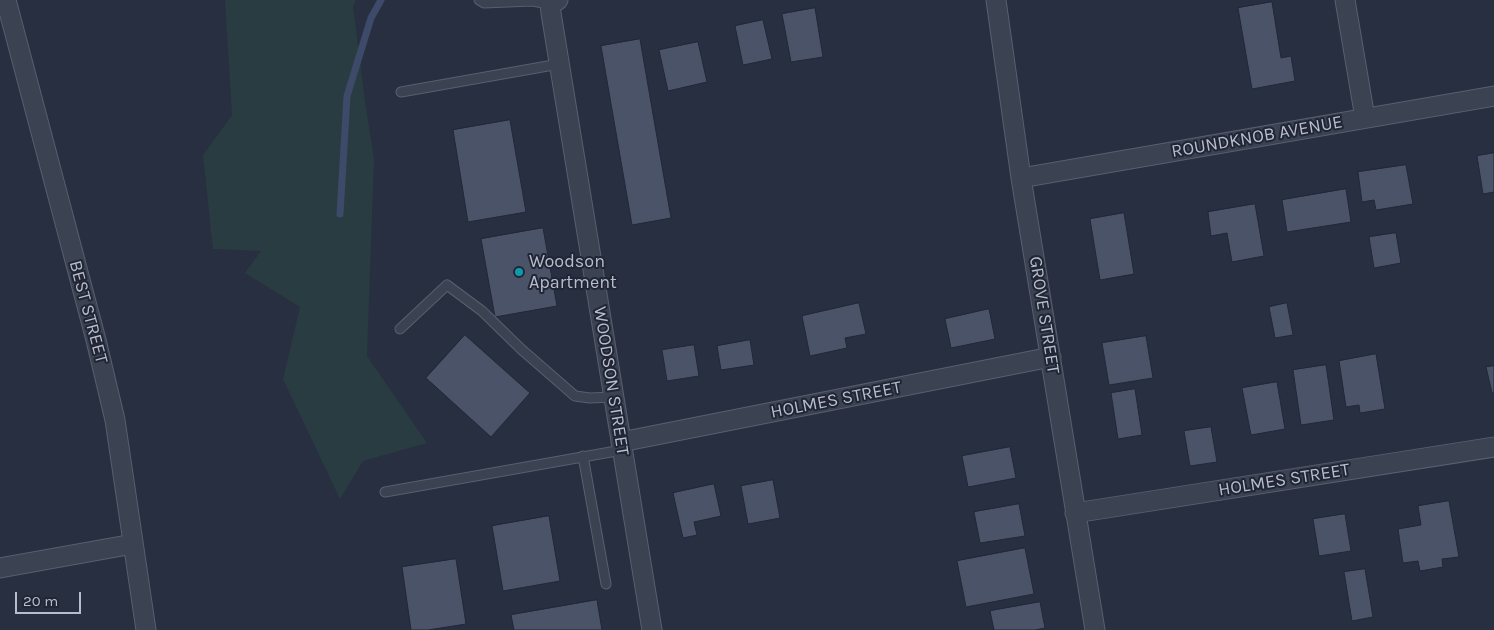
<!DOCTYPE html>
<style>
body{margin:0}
#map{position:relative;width:1494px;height:630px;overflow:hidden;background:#272f41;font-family:Karla,sans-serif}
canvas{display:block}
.scale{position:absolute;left:15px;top:592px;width:66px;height:22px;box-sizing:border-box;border:2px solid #b8bdcb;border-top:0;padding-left:6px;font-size:15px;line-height:18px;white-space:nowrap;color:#b8bdcb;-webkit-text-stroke:4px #202636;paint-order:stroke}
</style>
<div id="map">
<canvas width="1494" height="630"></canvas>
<div class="scale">20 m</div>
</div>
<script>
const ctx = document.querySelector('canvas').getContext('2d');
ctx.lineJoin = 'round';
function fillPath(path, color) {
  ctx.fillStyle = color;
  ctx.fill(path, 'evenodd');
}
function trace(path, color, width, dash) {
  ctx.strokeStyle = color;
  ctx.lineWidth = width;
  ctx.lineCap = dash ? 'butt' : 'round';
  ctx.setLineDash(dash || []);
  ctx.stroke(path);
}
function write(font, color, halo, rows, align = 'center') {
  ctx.font = font + ' Karla,sans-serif';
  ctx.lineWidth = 4;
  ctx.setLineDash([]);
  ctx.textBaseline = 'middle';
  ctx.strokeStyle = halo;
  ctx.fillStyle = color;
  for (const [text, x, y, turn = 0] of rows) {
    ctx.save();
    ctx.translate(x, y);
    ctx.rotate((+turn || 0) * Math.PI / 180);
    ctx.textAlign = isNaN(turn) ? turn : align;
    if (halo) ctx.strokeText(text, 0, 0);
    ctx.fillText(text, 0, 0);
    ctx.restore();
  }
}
fillPath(new Path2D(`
 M225,0h131l-3,6 12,96 9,56 -7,198 60,87 -64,18 -23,38 -57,-120 17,-72 -55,-34 16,-22 -48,-2 -10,-94 29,-40z`), '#293c42');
trace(new Path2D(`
 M340,214l7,-118 24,-78 10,-18`), '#3e4a69', 7);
const building = new Path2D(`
 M1272,2l9,56 10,-2 4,25 -43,8 -14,-81z
 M815,8l8,49 -32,5 -9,-48z
 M763,20l9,39 -29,6 -8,-39z
 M640,39l31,179 -39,7 -31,-179z
 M698,42l9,40 -39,9 -9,-41z
 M510,120l16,92 -58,10 -15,-92z
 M1494,153v39l-11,2 -6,-38z
 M1406,165l7,39 -37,6 -2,-10 -12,2 -4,-30z
 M1346,189l5,33 -64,10 -5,-32z
 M1255,204l9,52 -32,6 -5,-29 -16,3 -3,-24z
 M1124,213l10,61 -34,6 -10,-61z
 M543,228l14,78 -62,11 -14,-78z
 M1396,233l5,30 -27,5 -5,-31z
 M859,303l7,31 -21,4 2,10 -37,8 -8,-40z
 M1287,303l6,32 -18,3 -6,-31z
 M989,309l6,30 -44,9 -6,-29z
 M465,335l65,58 -39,44 -65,-59z
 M1146,336l7,42 -44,7 -7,-42z
 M750,340l4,25 -33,5 -4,-24z
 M694,345l5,31 -32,5 -5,-31z
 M1376,354l9,55 -25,4 -1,-8 -13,2 -7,-46z
 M1326,365l8,55 -33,5 -8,-55z
 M1494,366v27h-2l-6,-26z
 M1277,382l8,47 -34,6 -9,-47z
 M1135,389l7,46 -24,4 -7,-46z
 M1211,427l6,35 -27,4 -6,-35z
 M1010,447l6,31 -48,9 -6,-31z
 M773,480l7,38 -32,6 -7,-38z
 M714,484l7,32 -27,6 3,13 -14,3 -10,-45z
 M1449,501l10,56 -17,2 1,8 -23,4 -2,-10 -15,2 -5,-34 23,-4 -3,-19z
 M1019,504l6,32 -45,7 -6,-31z
 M1345,514l6,37 -32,5 -6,-37z
 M549,516l11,65 -57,10 -11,-65z
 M1025,548l9,46 -68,13 -9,-46z
 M456,559l10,65 -38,6h-17l-9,-63z
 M1365,569l8,48 -21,4 -8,-49z
 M597,600l5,30h-88l-3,-15z
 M1040,602l5,26 -10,2h-41l-4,-19z`);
fillPath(building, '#4b5368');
trace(building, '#222838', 1);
const lane = new Path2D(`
 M479,0l5,3 48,-2 18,3
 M401,92l158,-28
 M400,329l47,-44 35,26 39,38 54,47 15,2 23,-1
 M583,456l23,128
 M385,492l237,-42`);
const street = new Path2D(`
 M6,0l90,340 19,80 31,210
 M558,0l-8,4 1,9 101,617
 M996,0l25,178 74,452
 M1345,0l20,118
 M1021,178l473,-82
 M621,442l430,-85
 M1075,513l419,-66
 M0,568l133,-24`);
trace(lane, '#595f6e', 11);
trace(street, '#595f6e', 21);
trace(lane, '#3b4251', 9);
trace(street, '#3b4251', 19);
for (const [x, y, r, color] of [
 [519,272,5,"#0f9aa8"]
]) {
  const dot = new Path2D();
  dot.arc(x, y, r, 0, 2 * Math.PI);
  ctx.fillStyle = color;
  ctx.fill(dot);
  trace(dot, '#202636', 2);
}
write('18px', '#b8bdcb', '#202636', [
 ["ROUNDKNOB AVENUE",1257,137,-10],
 ["BEST STREET",88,312,75],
 ["GROVE STREET",1044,315,81],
 ["WOODSON STREET",611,381,81],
 ["HOLMES STREET",836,400,-11],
 ["HOLMES STREET",1284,480,-9]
]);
write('18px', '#b8bdcb', '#202636', [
 ["Woodson",529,262],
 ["Apartment",529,283]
], 'left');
</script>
